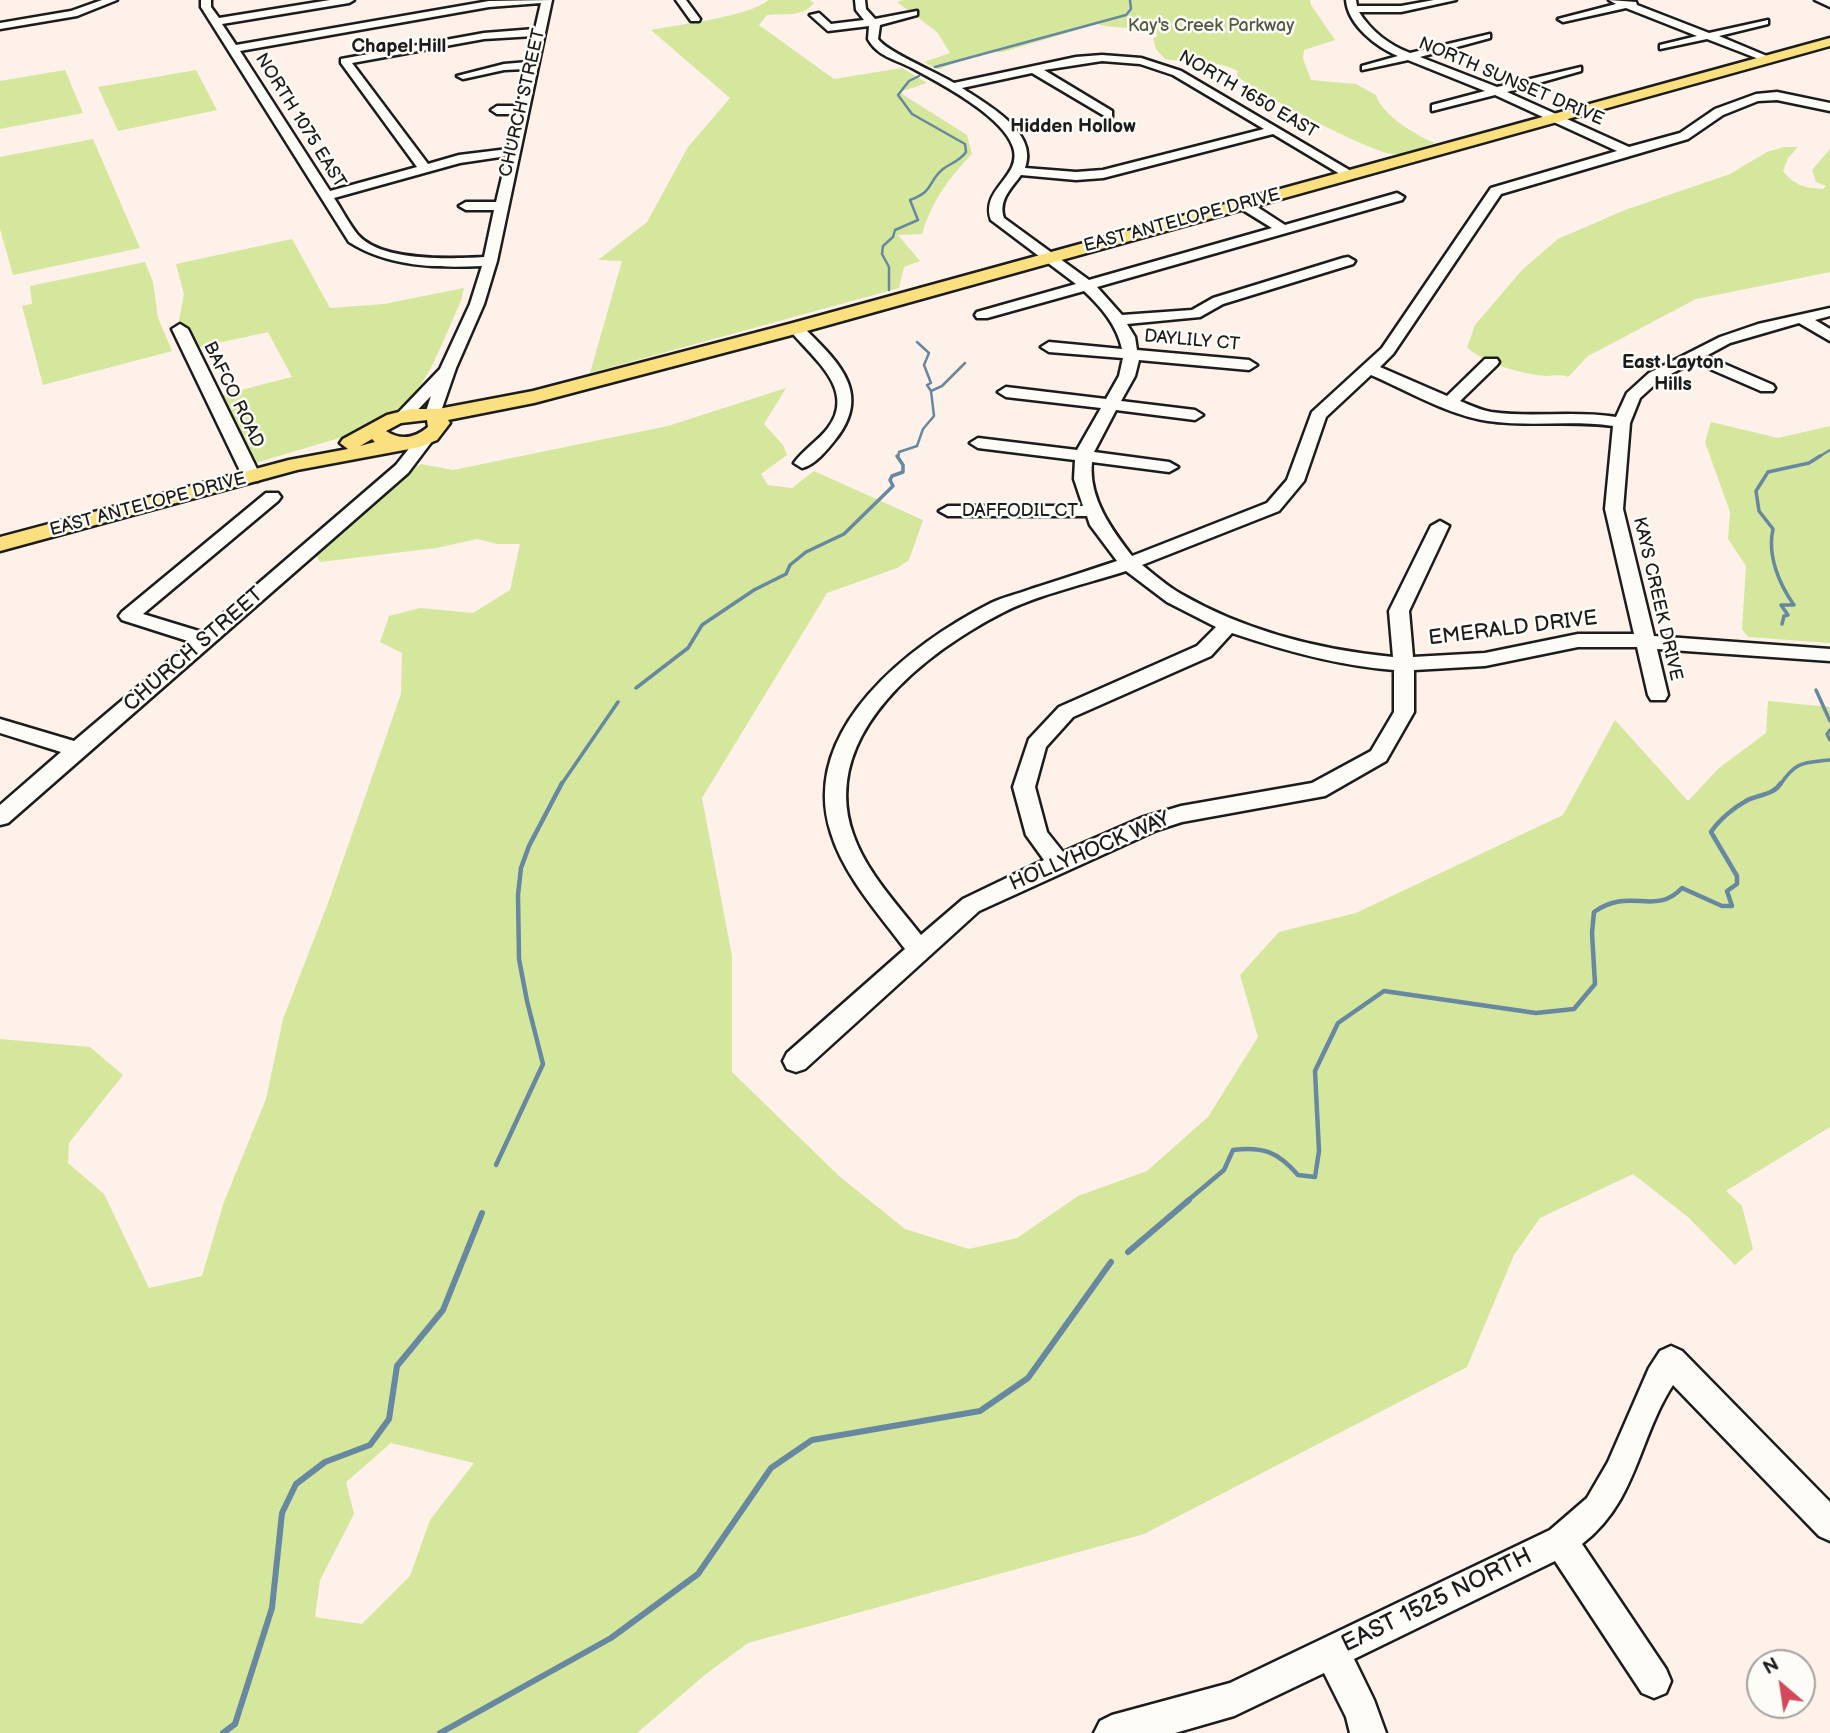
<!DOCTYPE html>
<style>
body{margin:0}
#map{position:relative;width:1830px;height:1733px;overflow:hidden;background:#fdf1ea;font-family:"Balsamiq Sans",sans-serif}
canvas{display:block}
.north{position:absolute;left:1746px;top:1649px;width:70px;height:70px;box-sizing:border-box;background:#fdfcf7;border:2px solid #a3a29f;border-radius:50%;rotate:331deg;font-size:19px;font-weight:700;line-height:28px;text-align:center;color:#1c1c1c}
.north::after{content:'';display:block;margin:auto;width:24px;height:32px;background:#d1495b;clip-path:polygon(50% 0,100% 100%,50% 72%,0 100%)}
</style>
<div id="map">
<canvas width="1830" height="1733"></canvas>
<div class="north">N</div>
</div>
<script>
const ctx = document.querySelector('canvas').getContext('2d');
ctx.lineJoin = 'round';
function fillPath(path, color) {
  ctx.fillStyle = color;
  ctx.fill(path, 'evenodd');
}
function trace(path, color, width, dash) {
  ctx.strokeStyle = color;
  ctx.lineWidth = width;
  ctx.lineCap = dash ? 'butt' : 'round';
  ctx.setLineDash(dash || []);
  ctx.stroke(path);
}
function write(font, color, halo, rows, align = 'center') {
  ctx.font = font + ' "Balsamiq Sans",sans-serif';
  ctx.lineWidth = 5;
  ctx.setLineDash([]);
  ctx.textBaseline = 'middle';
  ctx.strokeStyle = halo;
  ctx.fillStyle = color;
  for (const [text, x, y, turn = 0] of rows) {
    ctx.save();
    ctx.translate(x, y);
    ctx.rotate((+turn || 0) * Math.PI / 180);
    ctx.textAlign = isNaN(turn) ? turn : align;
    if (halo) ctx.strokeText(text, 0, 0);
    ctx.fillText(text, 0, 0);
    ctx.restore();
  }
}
fillPath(new Path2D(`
 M768,0h42l4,3c-12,15 -30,10 -47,12l-8,10 75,54 68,-11 25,15 -28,9 68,43 5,19c-24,25 -40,47 -50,80l-24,1 22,26 -16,6 -5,21 -309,85 32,-112 -24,-1 49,-38 41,-75 42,-49 -79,-68c26,-5 101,-14 117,-30z
 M903,0h407l1,5 24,35 -31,10 -1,9 8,21 45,4 20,11c6,20 39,40 59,48 -12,3 -30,12 -42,11 -22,-1 -137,-62 -156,-78l1,-5c-23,-12 -48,-8 -73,-12l-9,-10 -3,-10 5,-4c-19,-10 -41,-5 -61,-11l-94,28h-15l-50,17 -14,-7 26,-9 -13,-21 -40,-30z
 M65,70l18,43 -83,16v-48z
 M196,70l21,40 -99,21 -20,-44z
 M93,139l47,109 -127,27 -13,-46v-72z
 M1784,147h14l-10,11 -5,13c12,15 22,17 40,18l3,-3 -10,-4 -4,-12 18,-21v123l-134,27 -108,57 -20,21c-7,-3 -14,-1 -22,-1 -29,-3 -57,-11 -79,-28l8,-23 47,-55 36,-31 67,-29 105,-36 37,-22z
 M292,239l38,69 54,-4 80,-16 -3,13c-14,29 -30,77 -53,100 -13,12 -31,18 -45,30l-108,32 -34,-68 71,-18 -24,-45 -73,16 -16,-27 5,-27 -8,-30z
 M145,262l8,20 5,36 14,33 -129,34 -21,-79 10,-2 -2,-18z
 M786,388l-22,36 19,21 4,10 -26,19 7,11 24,3 22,-17 109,49 -14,40 -12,8 -70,25 -125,205 30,158v116l107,104 66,53 64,20 48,-11 61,-42 69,-25 61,-54 50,-80 -18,-62 39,-43 77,-19 207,-98 52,-95 73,81 31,-33 47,-35 2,-32 62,6v420l-104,64 16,15 11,43 -18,16 -47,-48 -55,-43 -93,44 -26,37 -47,112 -323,167 -396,109 -42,31 -69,59h-637v-694l90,8 33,28 -54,68 -1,20 36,31 45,94 53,-12 22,-74 42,-103 17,-80 45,-116 73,-209 1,-41 -22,-11 9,-26 31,-8 53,5 37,-23 10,-46h-23l-20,-5 -41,9 -116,14 -4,-7 94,-84 11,-7 32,6 215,-44zM391,1443l83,20 -44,57 -20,56 -48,48 -47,-7 5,-37 34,-66 -8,-32z
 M1711,422l67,16 52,-12v217l-82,-6 -6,-8 4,-63 -18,-27 2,-27 -25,-70z`), '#d4e79c');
trace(new Path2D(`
 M935,67l191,-52 5,-6 -1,-9
 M889,290v-23l-7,-13 1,-8 10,-9 2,-7 23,-10 -8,-20c25,-9 17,-18 33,-31 8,-6 17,-8 23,-17l-1,-8 -53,-30 -14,-19 11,-14 10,-5
 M931,391l11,-5 23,-23
 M898,458l1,-6 18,-6 6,-17 11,-13 -3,-25 -4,-6 4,-2 -7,-18 5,-12 -12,-11
 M1817,458l13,-8`), '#6887a0', 2.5);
trace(new Path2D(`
 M1782,624l2,-8 4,-1 -7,-10h13c-15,-21 -27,-50 -21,-76l-14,-18 -3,-20 12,-19 41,-9 11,-7
 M636,688l52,-40 14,-23 52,-35 32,-16 4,-9 16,-13 38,-18 49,-48 -3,-6 2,-4 11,-4v-7l-6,-9
 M1816,690l14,31
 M1830,730l-3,4 3,6
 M561,785l57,-83
 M1780,785c16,-24 23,-22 50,-25`), '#6887a0', 3.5);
trace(new Path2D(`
 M496,1165l47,-101 -16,-63 -8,-42 -1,-64 3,-27 8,-22 33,-63
 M1186,1202l38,-32 9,-20c30,-4 45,2 65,25l17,2 4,-26 -4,-80 23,-48 46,-32 152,22 38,-4 21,-25 -3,-51 2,-21c36,-26 61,5 88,-24l40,18h10l-5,-15 10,-7v-8l-26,-44c8,-12 22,-24 35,-31 12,-7 27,-5 35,-18`), '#6887a0', 4.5);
trace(new Path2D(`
 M1128,1252l61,-52
 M223,1733l12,-9 37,-116 10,-95 14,-29 29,-22 45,-17 19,-26 8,-53 46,-56 39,-97
 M440,1733l171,-95 87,-64 73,-106 41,-28 168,-29 48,-33 83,-116`), '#6887a0', 6);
const minor = new Path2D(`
 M102,0h15l-40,16 -77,13v-6l71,-12z
 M201,0h10v7l8,11 111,-18h24l-5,3 -127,21 14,21 253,-44 63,-1 -55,261 -13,43 -28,64 -17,49 -6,2 -8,-5 6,-18 -22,23h-12l-2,-3 45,-47 30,-65 12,-38c-46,2 -94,1 -133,-24l-148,-235zM541,3l-6,26 -51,4 -143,26v4l76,104 -87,24 -90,-140 249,-44zM534,36l-6,26 -24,2 -47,12 6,3 41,-9 22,-1 -8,37h-21l-6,4 6,4h19l-8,35 -49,6 -31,9 -76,-101 132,-24zM507,156l-11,46h-30l-7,4 7,4h28l-10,47c-33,2 -102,5 -126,-22 -9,-11 -16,-25 -24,-37l126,-35z
 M676,0h10l14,19 -1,2h-8z
 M855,0h10l1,9 9,10 42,-8v4l-37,10 -2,14c9,13 58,33 76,44l122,-26 26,-2 39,3 40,13 175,103 -6,4 -5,-1 -72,-43 -170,44 -27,2 -55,-5c-10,14 -23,25 -17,43l85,62 183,-52 -34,-21v-6h10l37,24 112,-32 7,4 -2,3 -305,87 25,28 70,-5 21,-12 130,-40 5,-1 7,4 -2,3 -130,40 -23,13 -73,7 8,13 2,13 112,10 8,5 -8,5 -110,-10 -4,16 -14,25 74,9 8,5 -8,5 -79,-10 -22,42 75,10 9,5 -9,5 -77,-10c-4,36 20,68 40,94l135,-53 20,-23 25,-68 70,-64 109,-160 126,-37 -122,-56 -63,16v-6l53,-14 -77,-31 -46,10v-4l36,-10c-22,-9 -50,-31 -52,-56h10l1,6h44l33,-6h22l-55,12h-42c12,19 30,33 51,41l80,-19v4l-70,19 77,30 84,-20v4l-74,21 122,55 51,-14 35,-24 41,-15 21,-2 53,11v8l-53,-11 -19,1 -35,14 -35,24 -187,55 -108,160 -13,13 67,29 38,-37h12l2,3 -2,3 -37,36c10,4 20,9 31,11 42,6 83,-2 125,5l11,-24 22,-20 71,-36 38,-13 72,-16v8l-15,4 15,9v12l-31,-18 -69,20 -24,13 67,29 2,3 -2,3h-12l-67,-29 -33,17 -21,19 -10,25 -7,86 31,127 176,13v12l-173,-12 11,46 -3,5h-14l-3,-5 -11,-48h-59l-93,19 -71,4v42l-28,49 -61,35 -143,26 -25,8 -178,81 -174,158 -9,3 -9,-3 -4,-8 4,-8 118,-104c-26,-35 -61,-73 -74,-116 -33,-103 79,-189 160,-230 12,-6 27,-9 40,-14 29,-9 58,-19 86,-28l-27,-36 -3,-9h-139l-9,-5 9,-5h135l-9,-27 1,-19 -97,-12 -8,-5 8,-5 99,12 24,-42 -95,-11 -8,-5 8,-5 100,12 13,-23 4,-18 -74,-6 -8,-5 8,-5 73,7c-5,-24 -21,-42 -38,-58l-97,27h-10l-2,-3 2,-3 99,-28 -85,-64c-11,-32 32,-43 22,-73 -10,-31 -73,-64 -101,-79 -17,-9 -34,-11 -44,-29l1,-13 -41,5 -18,-16 9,-2 12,11 33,-4 -8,-10zM1102,61l38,3 33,11 91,54 -161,41 -27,2 -51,-4c14,-36 -39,-64 -63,-80l70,-15 76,45 4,-1v-6l-68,-41zM1371,375c37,16 77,40 117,46 42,6 84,-1 125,5l-8,83 29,125h-56l-93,19 -72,4 -4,-46 40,-85 -9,-5 -9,5 -42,85 4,46c-73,-7 -148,-26 -212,-63 -14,-8 -26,-19 -39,-29l137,-54 25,-30 22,-64zM1126,571l41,31 49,25 -19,19 -138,61 -30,32 -16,48 13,48 18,25 -81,39 -42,36c-24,-31 -55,-63 -68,-101 -35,-100 74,-183 151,-222 33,-17 85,-29 122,-41zM1232,633c53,18 107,33 162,37v42l-23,39 -59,32 -131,23 -40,12 -78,34 -16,-20 -12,-45 11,-40 27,-30 138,-61z
 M1609,0l27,2 1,3 72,28 59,-13v4l-49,12 55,23 -10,2 -57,-22 -47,10v-4l37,-9 -71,-28 -63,14 -5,-3 58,-15z
 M1815,0h15v7z
 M796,323l5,2c35,35 73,67 34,115 -8,10 -20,25 -33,28l-8,-5c9,-13 24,-22 34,-35 30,-39 -18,-72 -40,-100z
 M180,324l8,5 73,148 -3,4h-12l-3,-4 -71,-148z
 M428,431l8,5 -28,37 -400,350 -8,2v-20l61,-53 -61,-19v-14l74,22 117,-99 -69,-22 -3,-4 3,-4 144,-119h12l3,4 -3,4 -135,113 59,18 194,-167 26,-33z
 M1671,1346l11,5 148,151v39l-11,-5 -146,-151c-35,54 -36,117 -91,159l84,125 5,12 -5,12 -12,5 -12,-5 -87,-132 -201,98 20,41 12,33h-36l-4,-16 -22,-44 -90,43 -59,17h-81l6,-12 12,-6 118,-32 320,-153 37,-32 21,-36 41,-94 11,-17z`);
const major = new Path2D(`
 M1830,38v8l-1027,286 -269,71 -86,17 2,3 -13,17 -17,7 -123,23 -297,81v-14l289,-77 59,-11 -8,-6 3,-4 44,-24 24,-6h27l95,-18 256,-67zM427,420l1,7c-13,11 -27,14 -42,4l15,-8zM372,439l3,3 -15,4z`);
trace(minor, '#1c1c1c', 5);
trace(major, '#1c1c1c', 5);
fillPath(minor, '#fdfcf7');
fillPath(major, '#fbe080');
write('18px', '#535942', '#fdfcf7', [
 ["Kay's Creek Parkway",1211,26]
]);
write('18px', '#1c1c1c', '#fdfcf7', [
 ["NORTH SUNSET DRIVE",1511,82,23],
 ["NORTH 1650 EAST",1248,95,30],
 ["CHURCH STREET",523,103,-77],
 ["NORTH 1075 EAST",300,121,58],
 ["EAST ANTELOPE DRIVE",1182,221,-15],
 ["DAYLILY CT",1192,341,5],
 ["BAFCO ROAD",233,395,64],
 ["EAST ANTELOPE DRIVE",148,505,-15],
 ["DAFFODIL CT",1020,511],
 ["KAYS CREEK DRIVE",1657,599,77]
]);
write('bold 19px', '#1c1c1c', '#fdfcf7', [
 ["Chapel Hill",399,47],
 ["Hidden Hollow",1073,127],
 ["East Layton",1673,363],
 ["Hills",1673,385]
]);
write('21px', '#1c1c1c', '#fdfcf7', [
 ["EMERALD DRIVE",1513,629,-7],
 ["CHURCH STREET",194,650,-41],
 ["HOLLYHOCK WAY",1090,852,-23]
]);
write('24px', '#1c1c1c', '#fdfcf7', [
 ["EAST 1525 NORTH",1437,1601,-26]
]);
</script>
